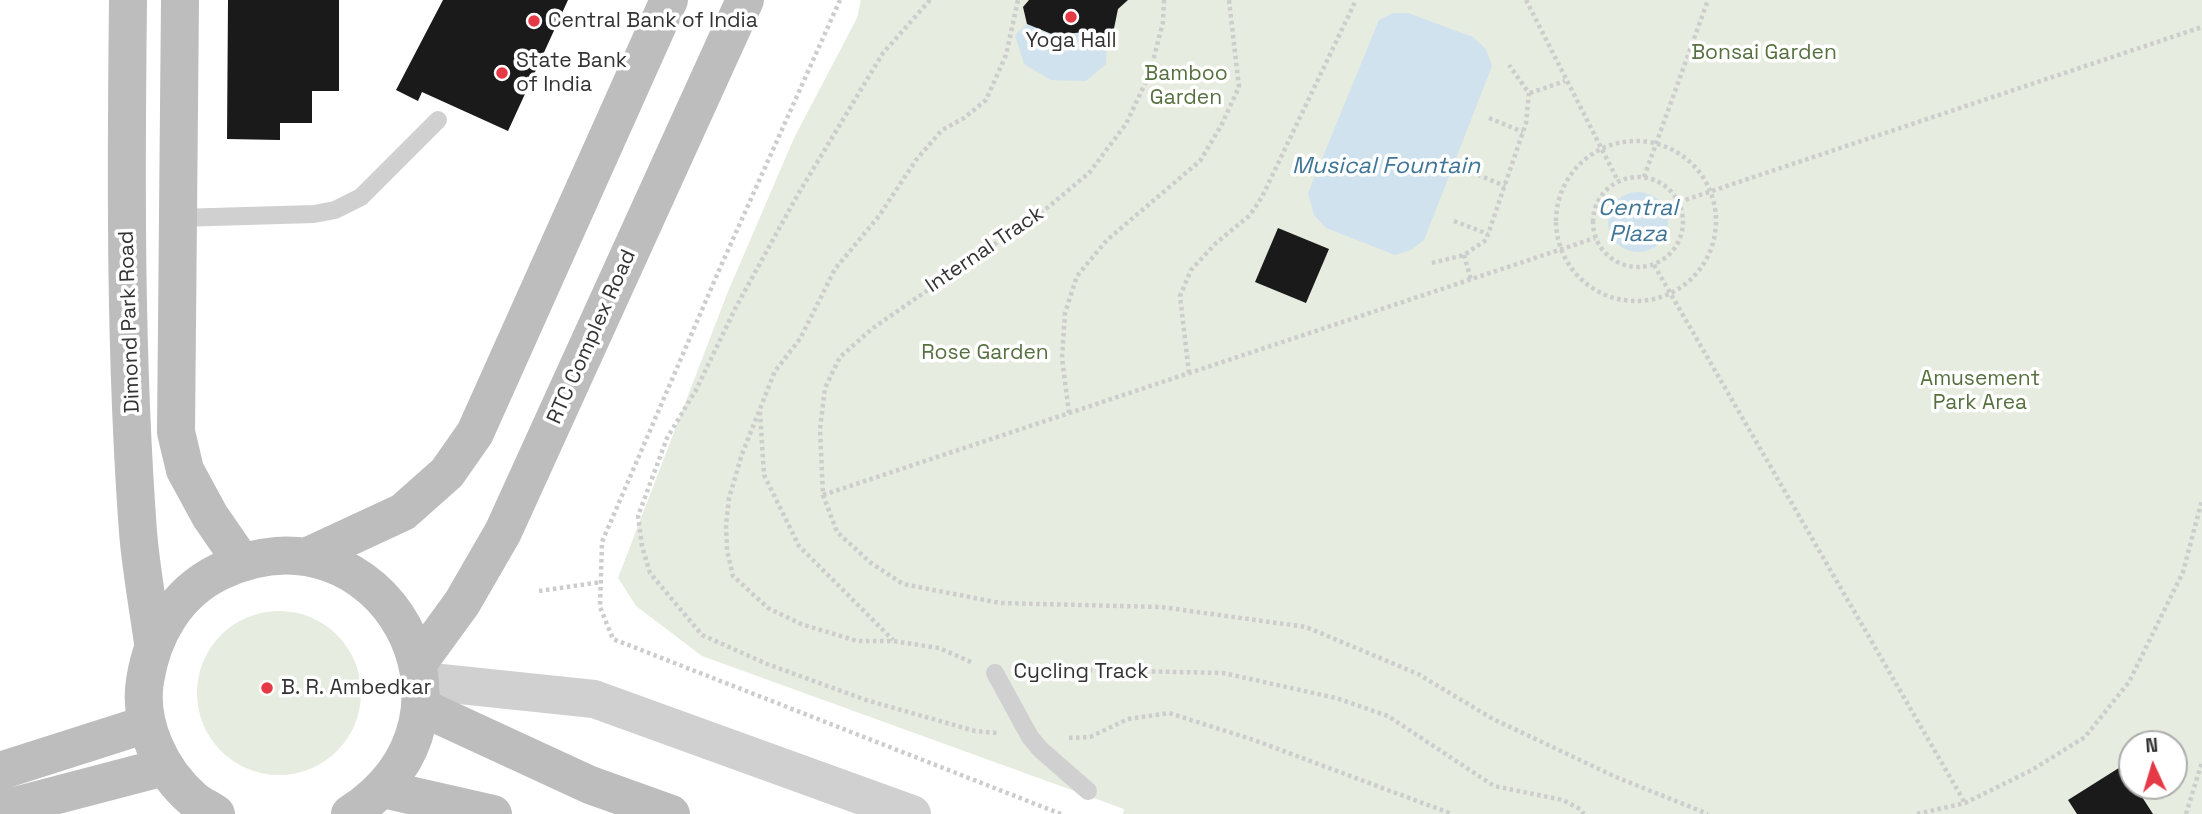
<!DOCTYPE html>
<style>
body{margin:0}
#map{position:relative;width:2202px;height:814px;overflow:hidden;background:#fff;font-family:"Space Grotesk",sans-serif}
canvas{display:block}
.north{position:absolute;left:2118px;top:730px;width:70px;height:70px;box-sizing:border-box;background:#fff;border:2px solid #adadad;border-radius:50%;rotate:356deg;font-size:19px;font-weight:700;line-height:28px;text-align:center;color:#333}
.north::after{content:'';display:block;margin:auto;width:24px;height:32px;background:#e63946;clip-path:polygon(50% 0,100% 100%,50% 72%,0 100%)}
</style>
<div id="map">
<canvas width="2202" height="814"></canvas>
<div class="north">N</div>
</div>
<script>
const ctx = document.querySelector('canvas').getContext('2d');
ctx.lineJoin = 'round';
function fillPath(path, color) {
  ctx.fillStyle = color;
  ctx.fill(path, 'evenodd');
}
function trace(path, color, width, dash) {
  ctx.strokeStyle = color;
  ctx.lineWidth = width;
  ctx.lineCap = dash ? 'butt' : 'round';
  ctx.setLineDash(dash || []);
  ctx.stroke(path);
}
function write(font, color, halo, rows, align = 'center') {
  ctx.font = font + ' "Space Grotesk",sans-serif';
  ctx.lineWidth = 7;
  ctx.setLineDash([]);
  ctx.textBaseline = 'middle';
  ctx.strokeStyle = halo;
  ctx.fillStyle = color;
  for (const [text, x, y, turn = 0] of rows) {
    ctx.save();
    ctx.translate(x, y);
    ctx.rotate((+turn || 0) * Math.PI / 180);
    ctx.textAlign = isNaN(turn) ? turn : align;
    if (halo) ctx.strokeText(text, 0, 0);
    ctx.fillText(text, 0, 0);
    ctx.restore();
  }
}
fillPath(new Path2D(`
 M861,0h1341v814h-1079l1,-5 -422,-153 -66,-50 -18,-28 109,-284 67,-156 63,-120zM2132,744h42v42h-42z
 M197 693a82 82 0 1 1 164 0a82 82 0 1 1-164 0Z`), '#e6ecdf');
fillPath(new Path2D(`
 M1393,13h15l65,24 13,12 6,17 -68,174 -13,10 -16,5 -69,-27 -12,-13 -6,-22 71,-173z
 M1027,24l27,11 31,-3 22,9 -1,23 -20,17 -35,-1 -27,-16 -9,-29z
 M1608 222a30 30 0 1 1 60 0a30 30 0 1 1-60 0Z`), '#cfe2ee');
fillPath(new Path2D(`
 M228,0h111v91h-27v32h-32v17l-53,-1z
 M443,0h125l-60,131 -86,-39 -4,9 -22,-11z
 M1029,0h99l-10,9 -7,34 -26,-11 -31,3 -27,-11 -4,-17z
 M1278,228l51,21 -23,54 -51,-21z
 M2122,766l10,16v4h3l18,28h-76l-9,-14z`), '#1a1a1a');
trace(new Path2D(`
 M840,0l-120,268 -118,274 -2,65 13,32 448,175
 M930,0l-47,53 -86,143 -61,111 -40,83 -29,48 -29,78 4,30 8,27 52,62 65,29 99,36 109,31 22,2
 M1164,0l-1,22 -13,51 -24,51 -37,49 -42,35 -174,120 -33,29 -15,31 -5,41 3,66 14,37 34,31 32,21 97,19 161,4 145,20 112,47 75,45 123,58 92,37
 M1526,0l92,181
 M1530,93l35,-12
 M1489,118l34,14
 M1556 221a80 80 0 1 1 160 0a80 80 0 1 1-160 0Z
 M1471,172l34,14
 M1593 222a45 45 0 1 1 90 0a45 45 0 1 1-90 0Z
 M1644,177l64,-177
 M1679,202l523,-175
 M1454,221l34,13
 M1464,255l7,25
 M1432,263l32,-8 22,-15 40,-117 3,-30 -20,-28
 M1654,265l311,538
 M1189,373l-9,-77 11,-26 24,-26 35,-29 12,-18 94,-197
 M760,412l4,63 35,71 94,94
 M1069,413l-7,-55 3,-45 12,-37 30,-36 93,-79 21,-35 18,-39 -10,-87
 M823,495l772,-257
 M539,591l63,-9
 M971,662l-32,-14 -46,-7h-36l-56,-17 -33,-16 -35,-32 -6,-26 -1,-25 3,-27 13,-44 33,-83 25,-32 35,-70 44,-53 37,-56 26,-30 22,-12 22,-18 20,-45 12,-55
 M1026,674l58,-4 139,3 113,25 52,18 106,70 69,14 17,9 4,5
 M1069,738l21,-1 38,-18 41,-6 85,27 198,74
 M1917,814l48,-11 67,-33 53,-33 44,-55 54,-110 19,-72
 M2186,814l16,-52`), '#cdcdcd', 4.5, [3.5, 3.5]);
trace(new Path2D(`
 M178,218l136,-4 21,-4 26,-13 77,-77
 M995,673l35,64 10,12 48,42`), '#d0d0d0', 18);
trace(new Path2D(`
 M422,681l172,18 318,115`), '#d0d0d0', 38);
trace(new Path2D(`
 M128,0c-2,177 -3,355 10,532 3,37 10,74 15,111
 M180,0l-4,432 9,38 25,46 31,45
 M306,557l97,-45 44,-39 28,-40 194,-433
 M419,662l43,-59 41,-71 242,-532
 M421,707l169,78 81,29
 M0,771l147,-47
 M383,789l110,25
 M0,810l164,-43
 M216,814c-7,-5 -16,-9 -22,-14 -33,-28 -56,-76 -49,-119 7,-46 31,-88 74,-109 160,-78 286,142 131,242`), '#bdbdbd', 38);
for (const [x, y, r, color] of [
 [1071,17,7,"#e63946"],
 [534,21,7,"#e63946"],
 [502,73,7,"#e63946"],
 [267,688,7,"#e63946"]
]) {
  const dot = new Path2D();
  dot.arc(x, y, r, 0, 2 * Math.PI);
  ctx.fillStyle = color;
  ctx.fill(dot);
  trace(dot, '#fff', 2.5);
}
write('21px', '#333', '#fff', [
 ["Central Bank of India",548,21],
 ["Yoga Hall",1071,41,"center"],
 ["State Bank",516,61],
 ["of India",516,85],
 ["B. R. Ambedkar",281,688]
], 'left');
write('21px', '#56703f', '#fff', [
 ["Bonsai Garden",1764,53],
 ["Bamboo",1186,74],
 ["Garden",1186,98],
 ["Rose Garden",985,353],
 ["Amusement",1980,379],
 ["Park Area",1980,403]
]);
write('21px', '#333', '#fff', [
 ["Internal Track",985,250,-34],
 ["Dimond Park Road",130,322,-92],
 ["RTC Complex Road",592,337,-66],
 ["Cycling Track",1081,672]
]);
write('italic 23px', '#3f7597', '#fff', [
 ["Musical Fountain",1386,167],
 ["Central",1638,209],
 ["Plaza",1638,235]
]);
</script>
